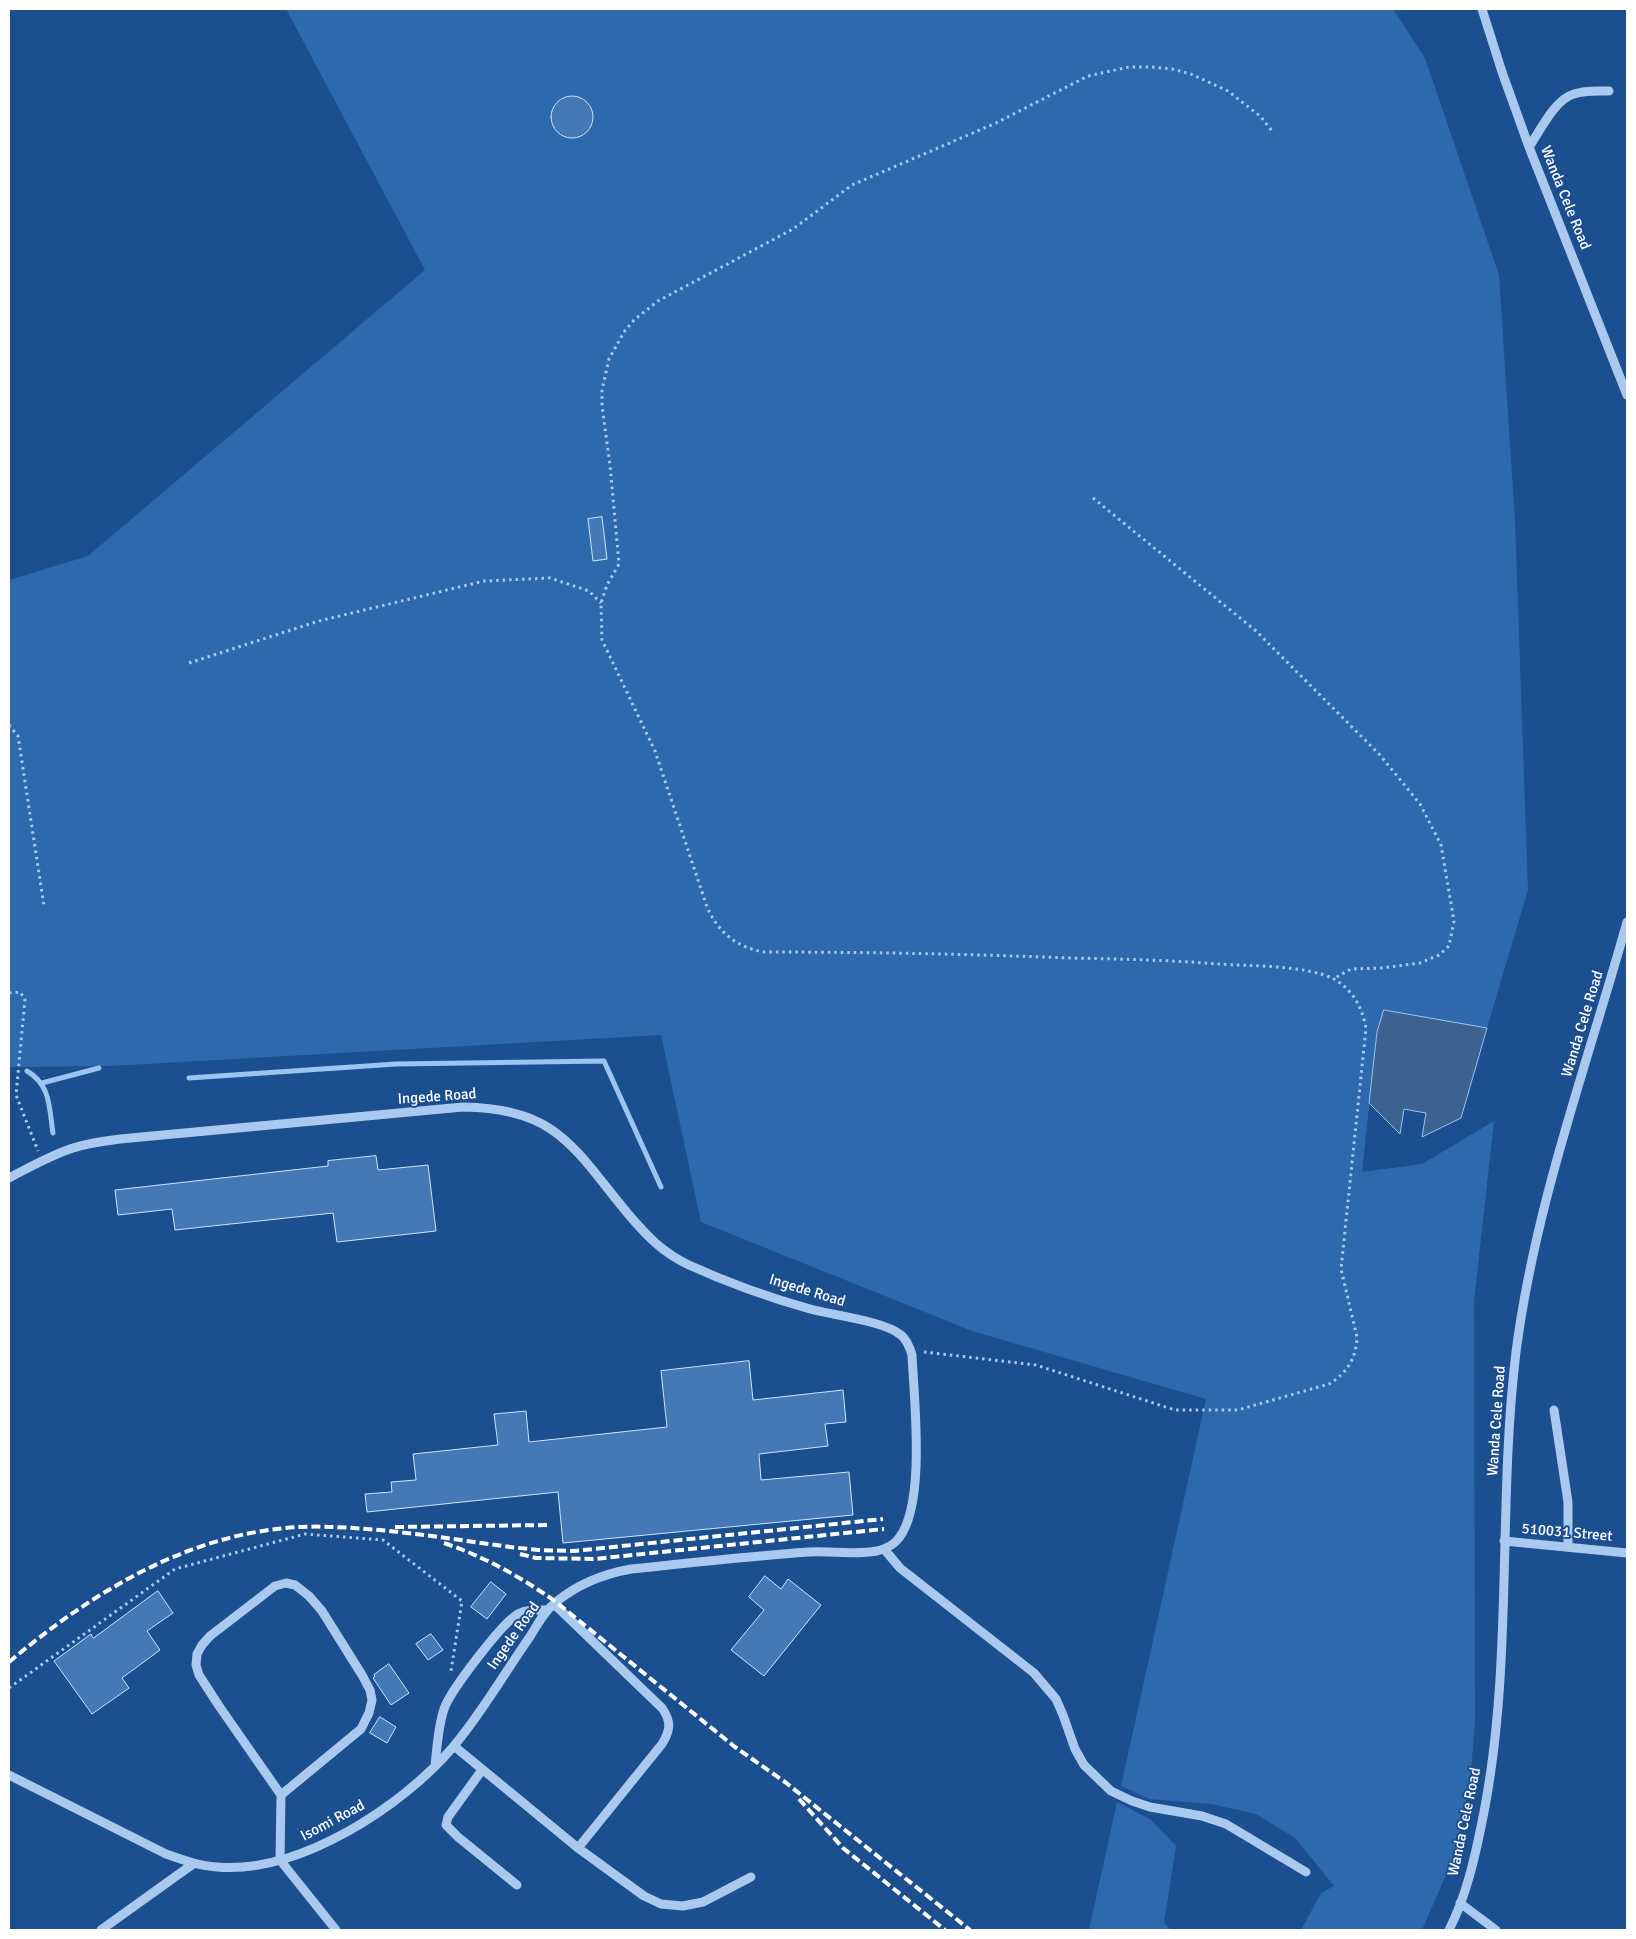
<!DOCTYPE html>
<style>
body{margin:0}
#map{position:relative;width:1636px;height:1939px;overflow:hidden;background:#1b4f8f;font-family:Signika,sans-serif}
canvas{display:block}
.frame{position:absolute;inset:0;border:10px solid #fff;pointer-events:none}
</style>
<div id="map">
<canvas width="1636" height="1939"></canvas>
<div class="frame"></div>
</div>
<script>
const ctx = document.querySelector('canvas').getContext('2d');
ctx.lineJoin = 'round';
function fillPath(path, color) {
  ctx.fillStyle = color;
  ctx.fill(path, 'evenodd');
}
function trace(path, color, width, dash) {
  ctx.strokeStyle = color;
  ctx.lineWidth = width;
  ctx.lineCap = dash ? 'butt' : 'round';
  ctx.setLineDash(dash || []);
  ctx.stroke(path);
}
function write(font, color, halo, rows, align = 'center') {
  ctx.font = font + ' Signika,sans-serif';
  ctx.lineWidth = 4;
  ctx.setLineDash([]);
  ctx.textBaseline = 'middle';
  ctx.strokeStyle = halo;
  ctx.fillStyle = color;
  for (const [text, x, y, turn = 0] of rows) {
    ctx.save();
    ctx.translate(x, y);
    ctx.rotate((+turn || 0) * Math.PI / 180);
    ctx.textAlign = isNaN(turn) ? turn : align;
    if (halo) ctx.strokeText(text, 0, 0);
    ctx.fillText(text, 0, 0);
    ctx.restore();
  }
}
fillPath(new Path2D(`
 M286,9h1107l32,49 74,217 16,246 13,369 -41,138 -102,-18 -8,22 -15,140 60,-8 72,-43 -20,180 1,420 -4,52 -16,81 -33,76h-121l20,-37 13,-7 -39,-48 -39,-24 -45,-10 -62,-5 -28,-13 85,-387 -234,-68 -271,-109 -40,-187 -551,31 -101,1v-487l79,-24 337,-286z
 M1117,1802l33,17 26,27 -12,77 7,7h-82z`), '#2e69ad');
const water = new Path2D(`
 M1384,1010l103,18 -26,90 -39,19 4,-24 -22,-4 -4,25 -31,-31 8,-71z`);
fillPath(water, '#3c6290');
trace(water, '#9cc4f0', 1);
trace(new Path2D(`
 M27,1071c24,14 22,37 26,62
 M189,1078l207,-14 208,-3 57,126
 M42,1083l57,-15`), '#9cc4f0', 5);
const building = new Path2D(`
 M551 117a21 21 0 1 1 42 0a21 21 0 1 1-42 0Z
 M602,517l5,42 -14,2 -5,-42z
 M376,1156l2,14 50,-5 8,66 -99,11 -4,-29 -158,17 -3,-21 -54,6 -3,-25 213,-24v-5z
 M749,1361l4,39 90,-10 3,32 -21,2 3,22 -69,8 2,26 88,-8 4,43 -290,28 -5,-51 -191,20 -2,-18 27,-2 -1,-10 25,-2 -3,-26 85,-9 -4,-31 32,-3 3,31 138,-15 -6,-56z
 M765,1576l16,13 7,-10 33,26 -57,71 -33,-26 33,-40 -15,-13z
 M491,1582l15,12 -19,25 -16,-12z
 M158,1591l15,22 -26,18 13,19 -38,28 7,10 -37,26 -38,-53 37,-27 2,4z
 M431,1634l12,16 -15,10 -12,-16z
 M389,1664l20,29 -18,12 -18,-27 2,-2 -1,-1z
 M380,1717l16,10 -9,16 -17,-10z`);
fillPath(building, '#4478b7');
trace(building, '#cfe3fa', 1);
trace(new Path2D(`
 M1093,498l163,133 124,124 40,49 21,41 13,76 -5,25 -10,9 -19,8 -39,5 -30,1 -18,10
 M189,663l130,-42 165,-40 66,-3 39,13 12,12
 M9,725l9,11 26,170
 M9,993l11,-1 5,7 -9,96 22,56
 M924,1352l112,13 139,45h63l91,-26c18,-11 27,-25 28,-47l-16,-68 25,-241c-4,-21 -13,-38 -32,-49 -28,-14 -85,-13 -116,-15 -49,-4 -98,-5 -148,-6 -102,-4 -204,-6 -306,-6 -28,-5 -46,-20 -57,-45l-52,-156 -53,-111 -1,-37 6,-18 12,-21 -9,-99 -8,-59v-16l7,-31 15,-27 10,-12 24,-19 135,-72 59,-44 144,-62 92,-47 41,-9h22l21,2 19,5 37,17 32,25 13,16
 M9,1688l166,-119 130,-35 78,6 79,61 -11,70`), '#a9c9ee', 3, [2.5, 4]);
trace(new Path2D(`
 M1482,9l20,63 27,75 98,248
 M1529,147c11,-16 26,-48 45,-53 11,-4 23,-3 35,-3
 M9,1178c21,-11 42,-23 64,-30 16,-5 31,-7 47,-9l343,-32c95,1 111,42 166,108 18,21 34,38 60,50 37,17 82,33 121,44 23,6 74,12 91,26 6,5 9,13 11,20 2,44 14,148 -13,183 -5,7 -14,11 -22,13 -21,4 -47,0 -68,1 -60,4 -119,11 -178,17 -28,5 -53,15 -75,33 -12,9 -19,24 -27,36 -25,36 -48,76 -76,109 -51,60 -154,127 -236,120 -18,-1 -34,-7 -51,-13l-157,-79
 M1554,1410l14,92v45
 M1504,1541l123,12
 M884,1549l16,19 134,105 22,26 7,16 12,34 9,16 27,26 21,10 18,6 52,9 24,8 80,48
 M554,1604l108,104c10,14 8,23 0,36l-84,104
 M454,1746l124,102 66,48 17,8 22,2 20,-4 48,-25
 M435,1766c2,-19 3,-39 9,-57 6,-18 58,-86 74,-95 9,-5 20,-4 30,-4
 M482,1770l-34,47 -2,8 12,12 59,48
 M281,1795l80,-66 8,-16 3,-13 -2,-10 -8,-15 -40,-64 -13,-15 -14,-11 -9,-2 -11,3 -65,50 -8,9 -5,9 -1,11 3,10 20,31 62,89 -1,65 56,70
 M1460,1903l36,27
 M101,1930l92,-66
 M1449,1930c17,-33 26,-73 33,-108 32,-155 15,-314 34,-470 19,-147 71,-287 111,-430`), '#a9c9ee', 9);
trace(new Path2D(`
 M395,1527l154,-2
 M444,1543c41,14 77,34 112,59l179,145 50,35 185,148
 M520,1554l16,4 58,1 290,-30
 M9,1662c92,-77 199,-141 324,-135 59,2 118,12 177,20l28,3 36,1 309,-32
 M799,1799l44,49 102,82`), '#fff', 4, [9, 4]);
write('15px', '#fff', '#1b4f8f', [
 ["Wanda Cele Road",1565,198,68],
 ["Wanda Cele Road",1583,1024,-73],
 ["Ingede Road",437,1097,-4],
 ["Ingede Road",807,1291,17],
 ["Wanda Cele Road",1497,1421,-86],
 ["510031 Street",1567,1533,5],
 ["Ingede Road",514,1636,-55],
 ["Isomi Road",333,1821,-28],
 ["Wanda Cele Road",1465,1822,-78]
]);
</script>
